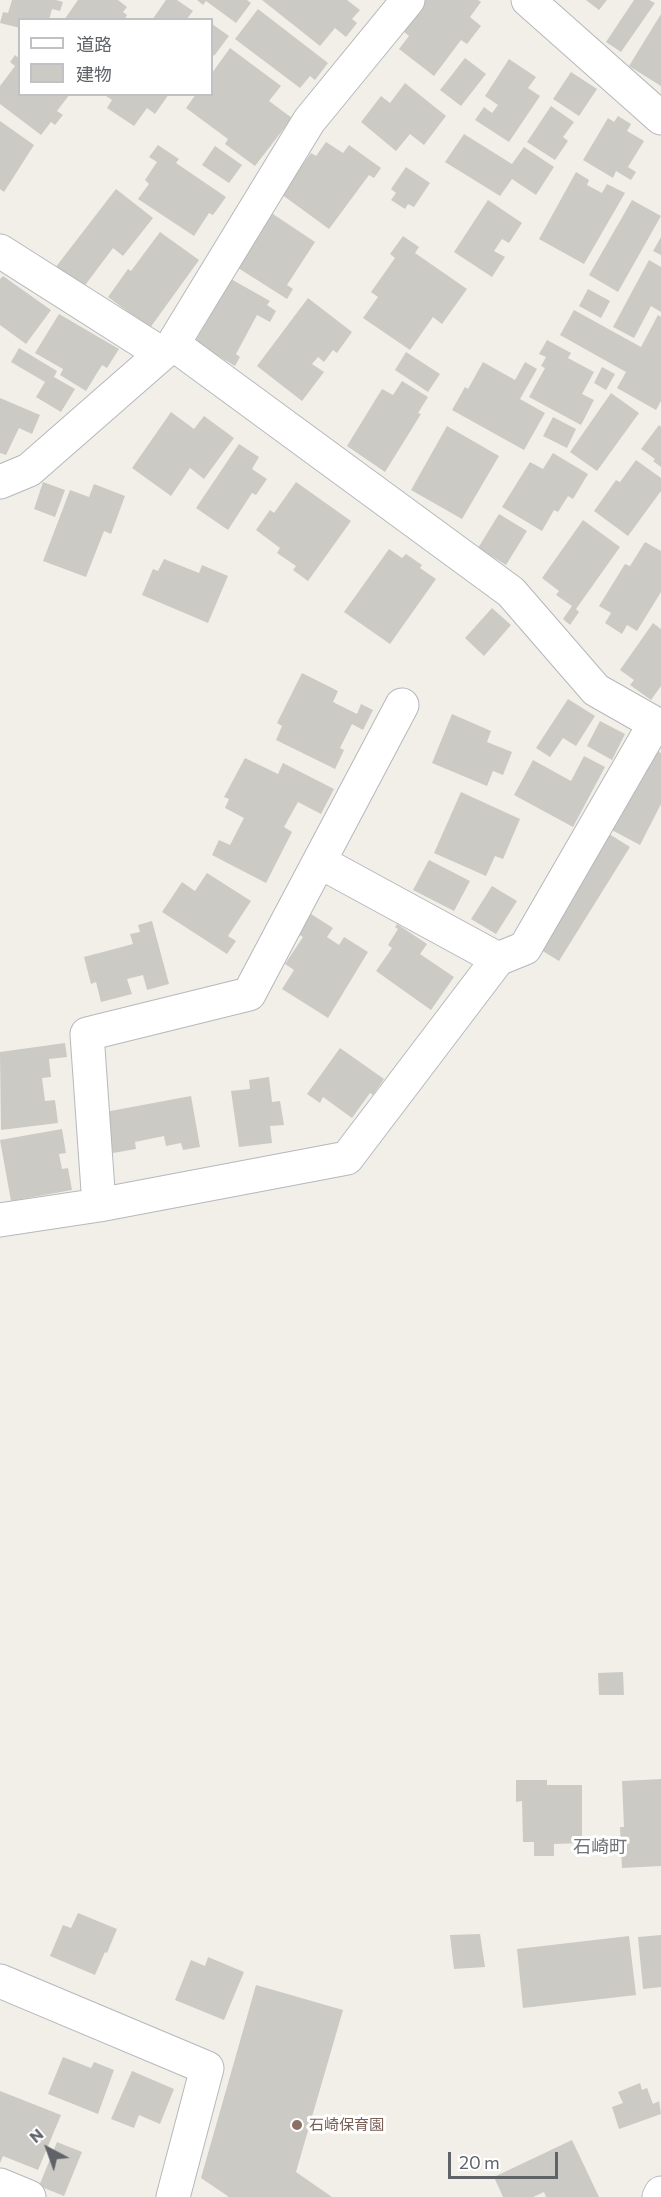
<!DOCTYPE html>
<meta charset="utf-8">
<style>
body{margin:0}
#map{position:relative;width:661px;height:2197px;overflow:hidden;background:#f1efe8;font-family:Commissioner,"Noto Sans JP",sans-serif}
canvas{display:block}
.legend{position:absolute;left:18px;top:18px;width:195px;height:78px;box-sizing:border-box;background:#fff;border:2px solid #bfc1c3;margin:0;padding:8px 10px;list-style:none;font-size:18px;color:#5f6368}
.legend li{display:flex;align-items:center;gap:12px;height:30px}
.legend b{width:30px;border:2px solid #bfc1c3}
.north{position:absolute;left:18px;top:2119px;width:60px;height:60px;-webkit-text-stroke:4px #fff;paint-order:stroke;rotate:319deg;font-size:16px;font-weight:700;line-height:24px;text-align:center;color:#5f6368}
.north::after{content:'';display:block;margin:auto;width:21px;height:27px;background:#5f6368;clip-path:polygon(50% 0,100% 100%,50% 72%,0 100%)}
.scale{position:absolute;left:448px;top:2152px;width:110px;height:27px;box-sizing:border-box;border:3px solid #5f6368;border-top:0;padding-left:8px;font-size:18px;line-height:21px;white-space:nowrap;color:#5f6368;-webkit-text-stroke:4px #fff;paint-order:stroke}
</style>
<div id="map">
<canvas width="661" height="2197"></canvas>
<ul class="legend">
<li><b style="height:8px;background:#fff"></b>道路</li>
<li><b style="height:16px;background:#cccac5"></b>建物</li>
</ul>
<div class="north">N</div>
<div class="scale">20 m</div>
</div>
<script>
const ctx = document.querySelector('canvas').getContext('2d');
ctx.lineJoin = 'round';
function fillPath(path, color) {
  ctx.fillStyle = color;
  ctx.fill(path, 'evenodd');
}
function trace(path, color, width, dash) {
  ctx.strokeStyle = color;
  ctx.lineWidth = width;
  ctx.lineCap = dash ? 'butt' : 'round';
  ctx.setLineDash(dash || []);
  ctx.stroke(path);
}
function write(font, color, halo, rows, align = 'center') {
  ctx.font = font + ' Commissioner,"Noto Sans JP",sans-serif';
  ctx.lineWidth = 6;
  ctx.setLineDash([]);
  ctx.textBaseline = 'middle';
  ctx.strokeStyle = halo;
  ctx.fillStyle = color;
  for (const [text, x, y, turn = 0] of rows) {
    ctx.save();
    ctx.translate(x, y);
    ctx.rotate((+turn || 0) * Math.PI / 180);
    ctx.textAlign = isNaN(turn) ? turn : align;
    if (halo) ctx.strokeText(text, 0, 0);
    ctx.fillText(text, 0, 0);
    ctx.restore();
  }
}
fillPath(new Path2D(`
 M12,0h44l7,2 -3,9 -8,-2 -3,11h-29v8l-20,-5 3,-11 5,1z
 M78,0h40l9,7 -4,5 4,3 -3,5h-60z
 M166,0h11l16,11 -7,9h-34z
 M197,0h50l4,3 -15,20 -30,-22 -3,4z
 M262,0h85l13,10 -8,9 5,4 -11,14 -11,-9 -15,18z
 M423,0h55l3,2 -11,15 11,9 -14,18 -6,-4 -27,36 -35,-27 10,-13 -8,-7z
 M586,0h21l-8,10z
 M634,0h15l6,3 -34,49 -15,-10z
 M258,9l70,54 -13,17 -5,-4 -10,12 -65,-49z
 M661,14v72l-32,-20z
 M212,24l17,12 -15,20 -2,-2z
 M230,48l51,38 -12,15 23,17 -37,48 -30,-22 3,-5 -42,-31 10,-14h16v-21z
 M15,55l5,4v35h50l-13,17 6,4 -8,10 -4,-3 -10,13 -41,-31v-18l15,-20 -5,-4z
 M465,58l21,16 -25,32 -21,-16z
 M509,59l27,18 -8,11 12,8 -31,46 -34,-22 9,-13 8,6 6,-8 -13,-9z
 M571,72l26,17 -18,27 -26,-17z
 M405,83l41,33 -22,29 -14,-11 -14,17 -35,-29 20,-26 9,7z
 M103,94h66l-14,20 -8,-6 -13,18 -27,-18 5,-8z
 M551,106l23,16 -11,15 5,4 -13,19 -28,-18z
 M618,116l13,8 -4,7 17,10 -16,26 8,5 -5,8 -15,-9 -3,7 -30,-18 25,-42 6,4z
 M0,121l34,24 -30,47 -4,-3z
 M464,134l48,30 12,-17 30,20 -18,28 -24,-16 -12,17 -55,-34z
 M326,142l17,11 6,-8 32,23 -7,10 -5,-3 -40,54 -48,-35 30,-41 5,3z
 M158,145l21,14 -3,4 50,34 -13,18 -4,-2 -15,23 -56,-37 11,-15 -4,-4 12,-18 -8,-5z
 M215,146l27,19 -13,18 -27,-18z
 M406,167l24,16 -16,24 -6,-3 -3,5 -14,-9 5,-7 -5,-4z
 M576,172l13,8 -2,5 15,8 5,-9 18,9 -41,71 -45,-25z
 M116,189l37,29 -30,38 -10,-8 -30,40 -28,-20z
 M488,200l34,23 -13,20 -7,-4 -8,12 11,6 -13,20 -38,-25z
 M632,200l29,16 -43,76 -29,-17z
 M270,212l45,30 -28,43 6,4 -6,10 -52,-33z
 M160,232l39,28 -49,68 -42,-31 20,-28 3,2z
 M403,236l16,11 -4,6 52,36 -25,35 -9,-7 -23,33 -47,-32 15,-21 -7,-5 24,-34 -5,-4z
 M661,237v18l-8,-4z
 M649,260l12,7v45l-10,-6 -17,32 -21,-11z
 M3,276l48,34 -25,34 -26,-19v-46z
 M231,279l39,22 -3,4 9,6 -6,11 -13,-7 -21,39 4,3 -5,9 -40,-24z
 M588,289l22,12 -9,17 -22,-12z
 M308,298l44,34 -15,21 -4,-3 -9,12 -6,-5 -6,7 12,8 -22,29 -45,-35z
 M574,310l67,37 17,-32 3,2v84l-5,9 -39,-22 9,-16 -66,-37z
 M59,314l60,35 -12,19 -5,-3 -16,26 -26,-16 3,-6 -28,-16z
 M547,340l24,13 -3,5 26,14 -12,22 12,6 -13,25 -52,-28 16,-29 -4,-2 5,-9 -7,-3z
 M19,348l38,23 -3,6 21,12 -14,23 -25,-15 9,-15 -34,-20z
 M406,352l34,22 -12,18 -33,-22z
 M483,362l32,18 10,-18 12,7 -17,30 25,14 -21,37 -72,-40 13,-23 3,2z
 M602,367l13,7 -9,16 -12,-7z
 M402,381l26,16 -10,16 3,1 -36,58 -38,-26 35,-57 11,6z
 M611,393l28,20 -42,58 -27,-19z
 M0,398l40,17 -8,19 -13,-6 -13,27 -6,-2z
 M171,412l23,17 10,-13 30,22 -30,41 -14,-11 -19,28 -39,-28z
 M553,417l23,12 -9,19 -24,-12z
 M659,425l2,2v40l-8,-6 2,-2 -14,-10z
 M447,426l52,30 -37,63 -51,-29z
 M239,444l20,13 -7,12 15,10 -11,16 -4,-2 -24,37 -32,-22z
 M553,453l35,21 -15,25 -5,-3 -10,16 -4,-2 -12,21 -40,-24 28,-45 13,7z
 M636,460l25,18v13l-33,45 -34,-25 22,-31 4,2z
 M43,482l22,8 -10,27 -21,-8z
 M296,482l55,39 -43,60 -15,-11 3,-4 -19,-13 3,-5 -24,-18 14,-20 4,3z
 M94,484l31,12 -14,38 -7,-3 -18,46 -43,-16 27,-71 19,7z
 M499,514l28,17 -21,34 -28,-17z
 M583,520l37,27 -44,62 3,3 -9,13 -7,-6 9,-13 -16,-11 3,-4 -17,-13z
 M645,542l16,9v41l-24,39 -10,-6 -5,9 -17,-11 6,-10 -12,-7 26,-42 5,2z
 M389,549l13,9 4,-4 16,11 -2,3 16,11 -46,65 -46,-32z
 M164,559l35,14 3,-8 26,11 -20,47 -66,-28 11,-26 5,2z
 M492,608l19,17 -27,31 -19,-18z
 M653,623l8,6v57l-10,14 -21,-15 4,-5 -14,-10z
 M302,673l36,18 -5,11 24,12 4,-10 12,6 -10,20 -11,-6 -12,24 4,2 -9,19 -59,-29 6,-14 -5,-3z
 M568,699l27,17 -19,30 -13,-8 -13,19 -14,-9z
 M452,714l39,17 -4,11 25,10 -9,23 -10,-4 -6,15 -55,-23z
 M600,721l25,13 -13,26 -25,-14z
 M653,749l8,4v51l-21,41 -32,-17z
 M584,756l21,11 -32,60 -59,-32 19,-35 38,21z
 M245,758l33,16 5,-11 51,26 -13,25 -23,-12 -14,25 8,5 -26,51 -54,-28 7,-15 11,5 14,-27 -19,-10 4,-9 -5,-2z
 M461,792l59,27 -17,40 -8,-3 -9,20 -52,-23z
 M606,832l24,15 -71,114 -23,-14z
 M429,860l41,21 -16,30 -41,-21z
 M207,873l44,28 -23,35 8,5 -9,13 -65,-42 20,-30 13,9z
 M492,886l25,15 -21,33 -25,-15z
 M311,914l22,14 -6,9 12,8 5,-8 24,15 -40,66 -46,-29 12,-19 -9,-6 18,-27 -5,-3z
 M152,921l17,63 -22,6 -4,-15 -16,4 5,15 -31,8 -5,-20 -5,2 -7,-27 49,-13 -3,-10 10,-2 -2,-7z
 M397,924l30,20 -7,10 34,23 -23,33 -55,-39 16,-23 -4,-3 10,-16 -3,-2z
 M65,1043l2,14 -18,2 2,18 -9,1 3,23 10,-1 3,23 -57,7 -1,-78z
 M340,1048l44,31 -11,16 -3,-2 -18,25 -29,-21 -3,6 -13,-9z
 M269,1077l3,25 8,-1 4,24 -14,1 2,17 -33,4 -8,-56 19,-2 -1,-9z
 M191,1096l9,51 -17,3 -2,-7 -15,3 -2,-10 -29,6 1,7 -23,4 -8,-41z
 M62,1129l4,24 -7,1 3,15 6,-1 4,22 -61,11 -11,-61z
 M623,1672l1,23h-25l-1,-22z
 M661,1779v87l-39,2 -2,-41h4l-2,-46z
 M516,1780h31v5h35v58l-28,1v12h-20v-14h-11l-1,-41 -6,1z
 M78,1913l39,16 -10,24 -2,-1 -10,23 -45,-19 13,-31 8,3z
 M480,1934l5,33 -31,2 -4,-34z
 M661,1935v52l-18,2 -5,-52z
 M629,1936l7,59 -113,13 -6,-59z
 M208,1957l36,15 -20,48 -49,-20 16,-40 14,6z
 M256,1985l87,25 -47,162 36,25h-103l-28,-19z
 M63,2057l28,11 3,-6 20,8 -16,44 -50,-20z
 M132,2071l42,18 -14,35 -21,-9 -5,13 -23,-9z
 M640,2083l2,7 5,-2 6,16 6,-3 2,13 -42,15 -7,-22 11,-4 -5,-11z
 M0,2091l61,24 -23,55 -35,-14 -3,7z
 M572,2140l27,57h-53l-2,-5 -11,5h-30l-9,-20z
 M57,2142l25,10 -18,44 -25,-10z`), '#cccac5');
const street = new Path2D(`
 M528,0l133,118
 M0,251l162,103
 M173,344l338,248 85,98 65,37
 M0,482l29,-12 144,-126 136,-223 99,-121
 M320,862l178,97
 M99,1205l-12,-171 162,-40 153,-289
 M0,1220l99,-15 248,-47 151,-199 27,-11 130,-225
 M0,1981l207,87 -34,129
 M0,2185l29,12`);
const secondary = new Path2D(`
 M659,2197l2,-4`);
trace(street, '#b5b8bc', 35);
trace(secondary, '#b6babf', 35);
trace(street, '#fff', 33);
trace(secondary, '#fff', 33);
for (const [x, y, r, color] of [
 [297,2125,6,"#8d6e63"]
]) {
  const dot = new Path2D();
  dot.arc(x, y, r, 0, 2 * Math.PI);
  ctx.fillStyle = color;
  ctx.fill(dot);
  trace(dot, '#fff', 2);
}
write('15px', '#785e54', '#fff', [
 ["石崎保育園",309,2125]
], 'left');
write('18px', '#70757a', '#fff', [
 ["石崎町",600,1847]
]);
</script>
